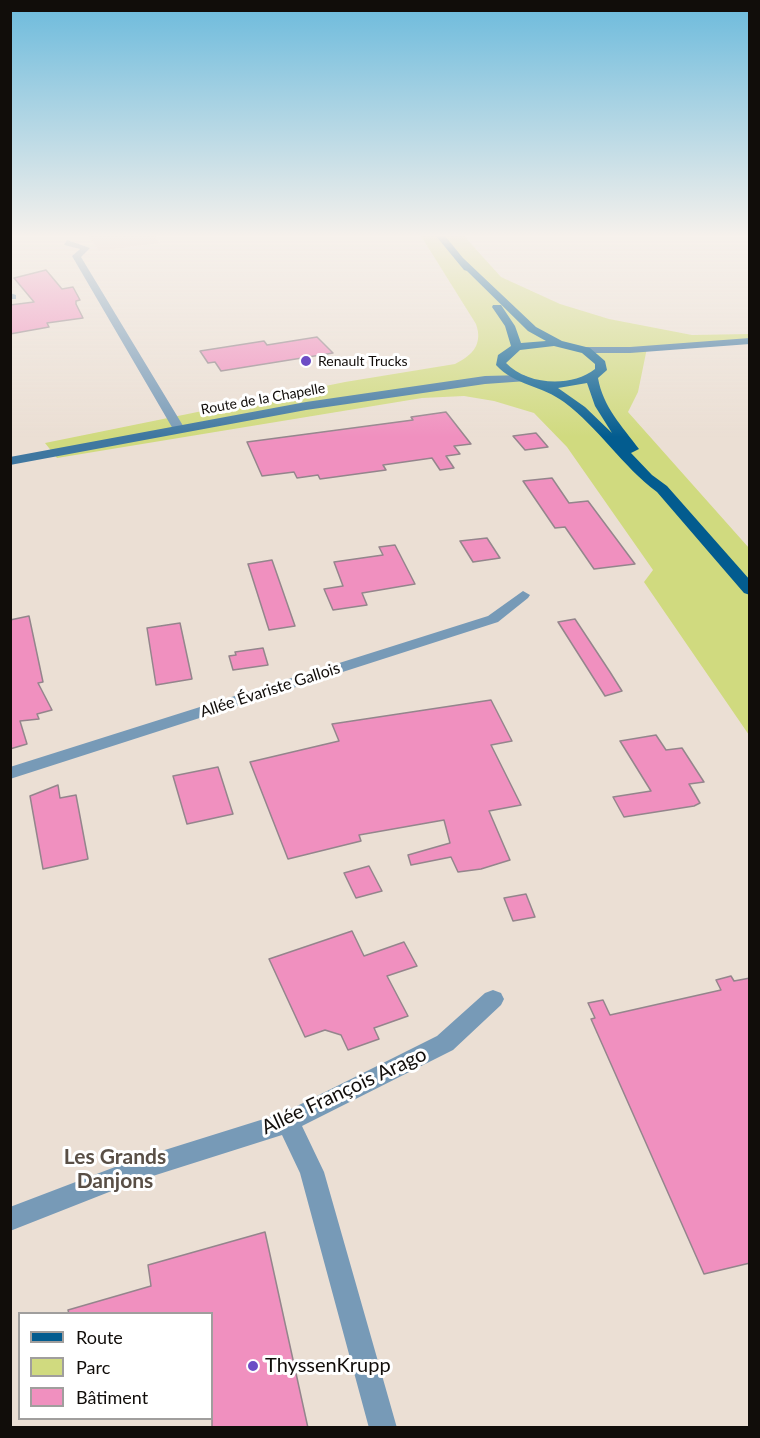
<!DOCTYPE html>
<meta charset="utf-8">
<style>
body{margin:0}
#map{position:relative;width:760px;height:1438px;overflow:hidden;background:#ebdfd4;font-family:Lato,sans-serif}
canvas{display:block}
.frame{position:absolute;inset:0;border:12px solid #110d0a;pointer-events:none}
.legend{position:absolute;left:18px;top:1312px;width:195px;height:108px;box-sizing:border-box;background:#fff;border:2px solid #a09e9d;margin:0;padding:8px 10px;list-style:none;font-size:18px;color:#110d0a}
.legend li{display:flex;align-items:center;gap:12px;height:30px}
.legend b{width:30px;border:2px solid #a09e9d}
</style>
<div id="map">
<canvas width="760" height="1438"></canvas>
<div class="frame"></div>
<ul class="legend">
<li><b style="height:8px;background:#035c8f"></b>Route</li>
<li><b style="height:16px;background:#d0da7f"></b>Parc</li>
<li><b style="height:16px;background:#f090bf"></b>Bâtiment</li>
</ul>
</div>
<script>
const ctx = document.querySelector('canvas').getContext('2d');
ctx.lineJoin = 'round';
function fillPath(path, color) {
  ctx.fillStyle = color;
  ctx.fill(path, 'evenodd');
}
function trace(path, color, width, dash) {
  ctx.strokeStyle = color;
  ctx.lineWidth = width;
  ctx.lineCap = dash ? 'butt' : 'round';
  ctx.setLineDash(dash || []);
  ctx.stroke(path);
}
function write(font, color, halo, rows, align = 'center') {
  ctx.font = font + ' Lato,sans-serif';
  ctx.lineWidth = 6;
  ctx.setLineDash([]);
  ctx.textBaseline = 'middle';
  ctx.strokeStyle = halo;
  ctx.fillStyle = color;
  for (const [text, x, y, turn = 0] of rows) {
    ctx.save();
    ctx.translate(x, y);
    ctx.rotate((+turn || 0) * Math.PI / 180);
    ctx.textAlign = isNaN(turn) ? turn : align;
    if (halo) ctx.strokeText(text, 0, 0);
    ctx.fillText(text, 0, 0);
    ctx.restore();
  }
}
fillPath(new Path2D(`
 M89,236h66l5,7 -61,8z`), '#ebd1cb');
fillPath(new Path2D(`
 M421,236h43l37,41 59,27 49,15 83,16 57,-1v5l-102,9 -9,44 -10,20 121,136v187l-105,-153 9,-12 -86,-123 -33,-34 -40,-12 -30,-5 -42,2 -365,60 -12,-15 300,-61 110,-18c18,-9 28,-20 21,-40z`), '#d0da7f');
const building = new Path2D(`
 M46,270l16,19 11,-2 7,13 -4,1v3l7,14 -36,5 2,4 -39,7v-29l24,-3 -20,-24z
 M317,337l16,16 -112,18 -6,-9 -7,1 -8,-12 64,-10 3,4z
 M446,412l25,32 -17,2 6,8 -14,2 8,12 -14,2 -8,-12 -49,7 3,5 -66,9 -2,-4 -21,3 -3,-6 -32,4 -15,-34 166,-22 -2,-3z
 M536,433l12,14 -23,3 -12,-14z
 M552,478l17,25 19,-2 47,63 -41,5 -29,-42 -10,1 -32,-47z
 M487,538l13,20 -27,4 -13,-21z
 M395,545l20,39 -53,9 5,12 -34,5 -9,-21 19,-3 -9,-24 49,-7 -4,-8z
 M272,560l23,66 -26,4 -21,-66z
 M29,616l14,66 -5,1 14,27 -15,4 2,5 -19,2 7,23 -17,5v-129z
 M575,619l35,53 12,19 -17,5 -47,-74z
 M180,623l12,56 -36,6 -9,-57z
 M263,648l5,17 -35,5 -4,-14 7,-1 -1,-3z
 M491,700l21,41 -21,4 30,60 -32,6 21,49 -29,9 -23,3 -7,-15 -40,8 -3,-10 42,-12 -6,-23 -85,15 2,6 -73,18 -38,-97 89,-21 -7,-17z
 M656,735l10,15 16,-2 22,34 -15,2 11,19 -6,3 -70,11 -11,-20 38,-6 -31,-50z
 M218,767l15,47 -46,10 -14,-48z
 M58,785l2,13 16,-3 12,64 -45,10 -13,-73z
 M369,866l13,25 -26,7 -12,-25z
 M526,894l9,23 -22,4 -9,-23z
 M352,931l12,25 40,-14 13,24 -30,10 21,40 -34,12 5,11 -31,11 -7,-15 -16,-5 -20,7 -36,-78z
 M731,976l3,5 16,-3v285l-46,11 -113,-255 4,-1 -7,-15 15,-3 7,15 111,-25 -5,-10z
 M265,1232l43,196h-96v-114h-143l-1,-4 83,-24 -3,-21z`);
fillPath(building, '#f090bf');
trace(building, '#94858c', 1.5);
fillPath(new Path2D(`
 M67,240l23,8 -9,9 104,172 -2,2 -10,-2 -101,-173 8,-7 -16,-4z
 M10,293l6,2v4h-6z
 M523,591l7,4 -2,3 -30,24 -488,157v-12l478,-151z
 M493,990l8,3 3,6 -3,6 -48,45 -151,76 22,46 73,256h-28l-69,-255 -18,-38 -145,46 -127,50v-24l126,-48 147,-46 154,-77 48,-43z`), '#779ab7');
fillPath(new Path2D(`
 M750,338v6l-120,9h-44l-6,-3 6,-3h44z
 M523,375l4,2v4l-42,3 -179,26 -296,55v-8l296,-55 179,-26z`), '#3f77a0');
fillPath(new Path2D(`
 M436,236h9l18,22 73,69 26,14 28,7 15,13 2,9 -9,8c5,29 24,48 41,71l-8,4 21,22 15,11 83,94v15l-6,-2 -87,-101c-35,-26 -58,-64 -93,-90 -21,-16 -50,-17 -68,-37l2,-10 13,-9 -6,-20 -13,-19 1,-2h8l14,21 6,17 25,-2 -18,-10 -61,-60 -3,-1zM554,346l28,7 13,11v5c-24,19 -68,16 -89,-6l14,-13zM587,383l8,23 17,27 -27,-26 -27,-19z`), '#035c8f');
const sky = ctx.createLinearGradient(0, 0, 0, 437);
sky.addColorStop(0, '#6bbadc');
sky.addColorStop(0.54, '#f6f1ec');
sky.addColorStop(1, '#f6f1ec00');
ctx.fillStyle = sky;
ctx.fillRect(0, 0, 760, 437);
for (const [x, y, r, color] of [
 [306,361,6,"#6d4cc5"],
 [253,1366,6,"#6d4cc5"]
]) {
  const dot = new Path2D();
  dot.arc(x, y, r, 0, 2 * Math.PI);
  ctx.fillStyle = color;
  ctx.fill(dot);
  trace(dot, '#fff', 2);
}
write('14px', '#110d0a', '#fff', [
 ["Renault Trucks",318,361]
], 'left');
write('14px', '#110d0a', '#fff', [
 ["Route de la Chapelle",263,399,-10]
]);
write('16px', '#110d0a', '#fff', [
 ["Allée Évariste Gallois",270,690,-18]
]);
write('20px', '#110d0a', '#fff', [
 ["Allée François Arago",344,1091,-25]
]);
write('20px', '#110d0a', '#fff', [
 ["ThyssenKrupp",265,1366]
], 'left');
write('bold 21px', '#594f46', '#fff', [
 ["Les Grands",115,1157],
 ["Danjons",115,1181]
]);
</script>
